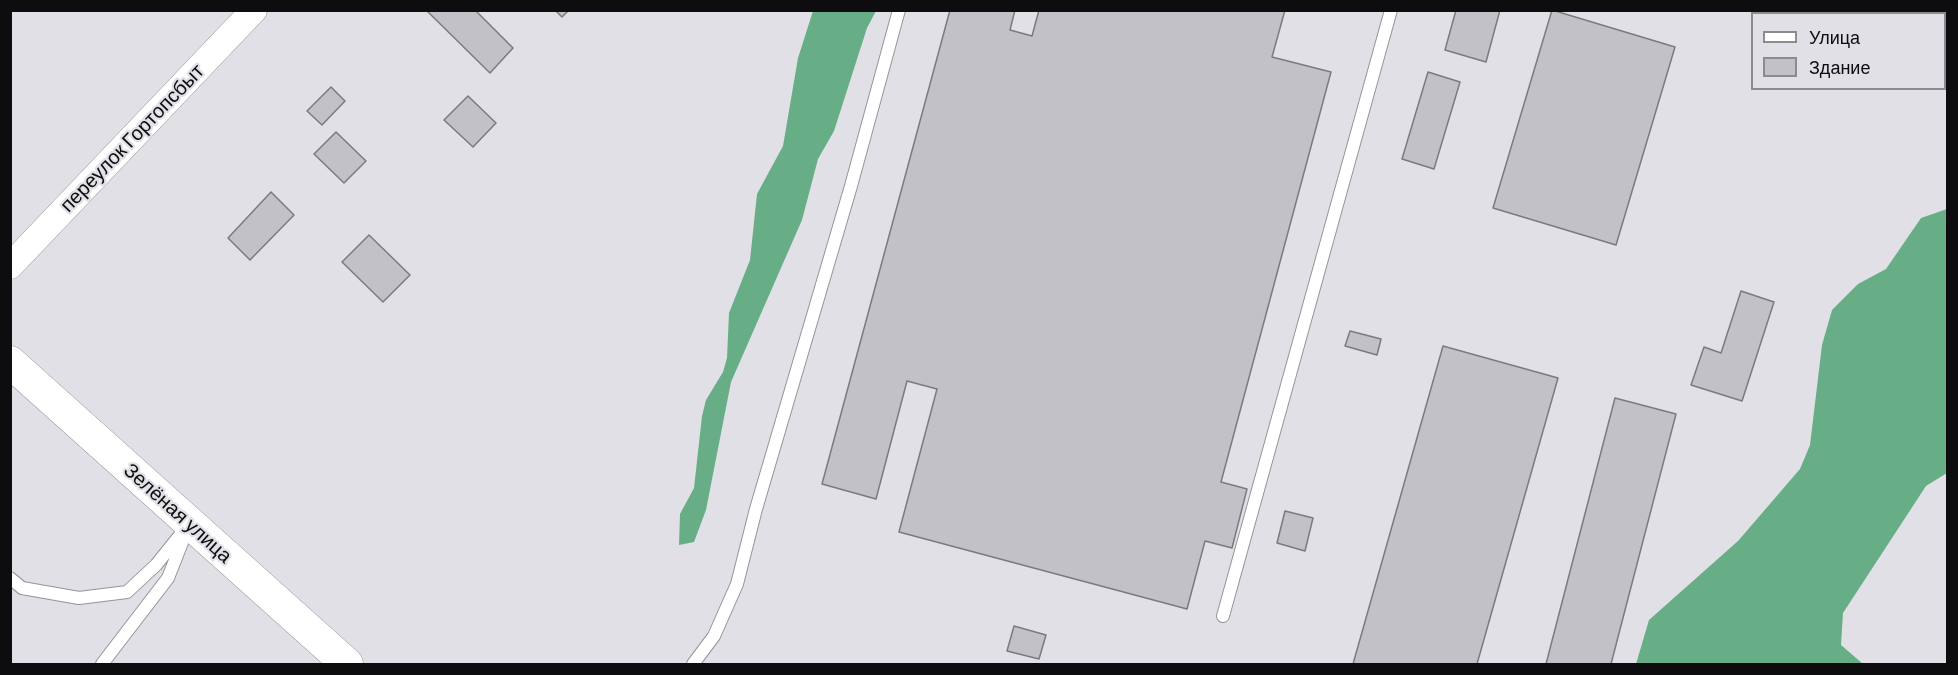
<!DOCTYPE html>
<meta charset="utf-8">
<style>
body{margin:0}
#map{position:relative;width:1958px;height:675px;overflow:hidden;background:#e1e0e6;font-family:Barlow,sans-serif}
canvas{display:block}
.frame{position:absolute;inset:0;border:12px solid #0d0c0e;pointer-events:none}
.legend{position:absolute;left:1751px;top:12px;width:195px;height:78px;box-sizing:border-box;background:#e1e0e6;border:2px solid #8c8b90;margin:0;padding:8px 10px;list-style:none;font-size:18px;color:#0d0c0e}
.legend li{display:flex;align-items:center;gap:12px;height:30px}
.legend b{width:30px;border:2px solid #8c8b90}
</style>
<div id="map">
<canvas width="1958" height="675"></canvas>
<div class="frame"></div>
<ul class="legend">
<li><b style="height:8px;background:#fff"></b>Улица</li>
<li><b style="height:16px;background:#c1c1c7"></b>Здание</li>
</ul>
</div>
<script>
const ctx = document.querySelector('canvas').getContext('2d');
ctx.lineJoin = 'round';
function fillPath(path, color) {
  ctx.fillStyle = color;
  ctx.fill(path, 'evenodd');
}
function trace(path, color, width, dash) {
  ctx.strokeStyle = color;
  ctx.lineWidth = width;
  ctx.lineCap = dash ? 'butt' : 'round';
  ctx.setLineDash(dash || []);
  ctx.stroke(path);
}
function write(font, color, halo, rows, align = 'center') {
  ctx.font = font + ' Barlow,sans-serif';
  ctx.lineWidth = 4.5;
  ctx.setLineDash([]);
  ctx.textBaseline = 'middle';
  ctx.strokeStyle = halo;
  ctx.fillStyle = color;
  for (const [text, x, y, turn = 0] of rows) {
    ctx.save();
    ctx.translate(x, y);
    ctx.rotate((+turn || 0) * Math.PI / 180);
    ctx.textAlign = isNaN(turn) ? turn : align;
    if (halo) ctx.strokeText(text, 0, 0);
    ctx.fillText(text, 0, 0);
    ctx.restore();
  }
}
fillPath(new Path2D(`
 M813,11h63l-9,17 -33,103 -16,28 -16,61 -71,162 -25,128 -12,32 -15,3 1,-31 14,-26 8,-72 4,-16 17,-28 4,-14 2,-45 21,-53 7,-66 26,-48 15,-88z
 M1947,209v264l-21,13 -83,127 -2,32 22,19h-227l13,-44 89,-79 62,-72 10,-24 12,-100 10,-35 26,-26 28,-15 35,-51z`), '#67ae87');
const building = new Path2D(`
 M426,10h49l38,38 -23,25z
 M555,10h14l-7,7z
 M950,10h65l-5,20 22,6 7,-26h246l-13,47 59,15 -110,410 26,7 -15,59 -27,-7 -18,68 -288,-77 38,-143 -30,-8 -31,118 -54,-15z
 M1456,10h44l-14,52 -41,-12z
 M1552,10l123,37 -59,198 -123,-37z
 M1428,72l32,10 -26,87 -32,-10z
 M331,87l14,14 -23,24 -15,-14z
 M468,96l28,27 -23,24 -29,-27z
 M336,132l30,29 -22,22 -30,-29z
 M271,192l23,23 -44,45 -22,-22z
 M369,235l41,40 -27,27 -41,-40z
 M1741,291l33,11 -32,99 -51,-16 13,-38 17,6z
 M1350,331l31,8 -4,16 -32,-9z
 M1443,346l115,32 -81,286h-124z
 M1615,398l61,16 -65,250h-65z
 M1285,511l28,7 -8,33 -28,-8z
 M1014,626l32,9 -7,24 -32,-8z`);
fillPath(building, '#c1c1c7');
trace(building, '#7a7a7f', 1.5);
const service = new Path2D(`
 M10,578l12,10 57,10 48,-6 29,-27 33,-41
 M1223,616l168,-606
 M102,664l66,-86 17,-43
 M693,664l21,-28 23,-52 19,-75 95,-323 48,-176`);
const minor = new Path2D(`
 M10,266l244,-256`);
const tertiary = new Path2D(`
 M10,362l337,302`);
trace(service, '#949499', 14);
trace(minor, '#949499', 27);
trace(tertiary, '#949499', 33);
trace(service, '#fff', 12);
trace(minor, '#fff', 26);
trace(tertiary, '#fff', 32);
write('20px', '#0d0c0e', '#e1e0e6', [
 ["переулок Гортопсбыт",132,138,-46],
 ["Зелёная улица",178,513,42]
]);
</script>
